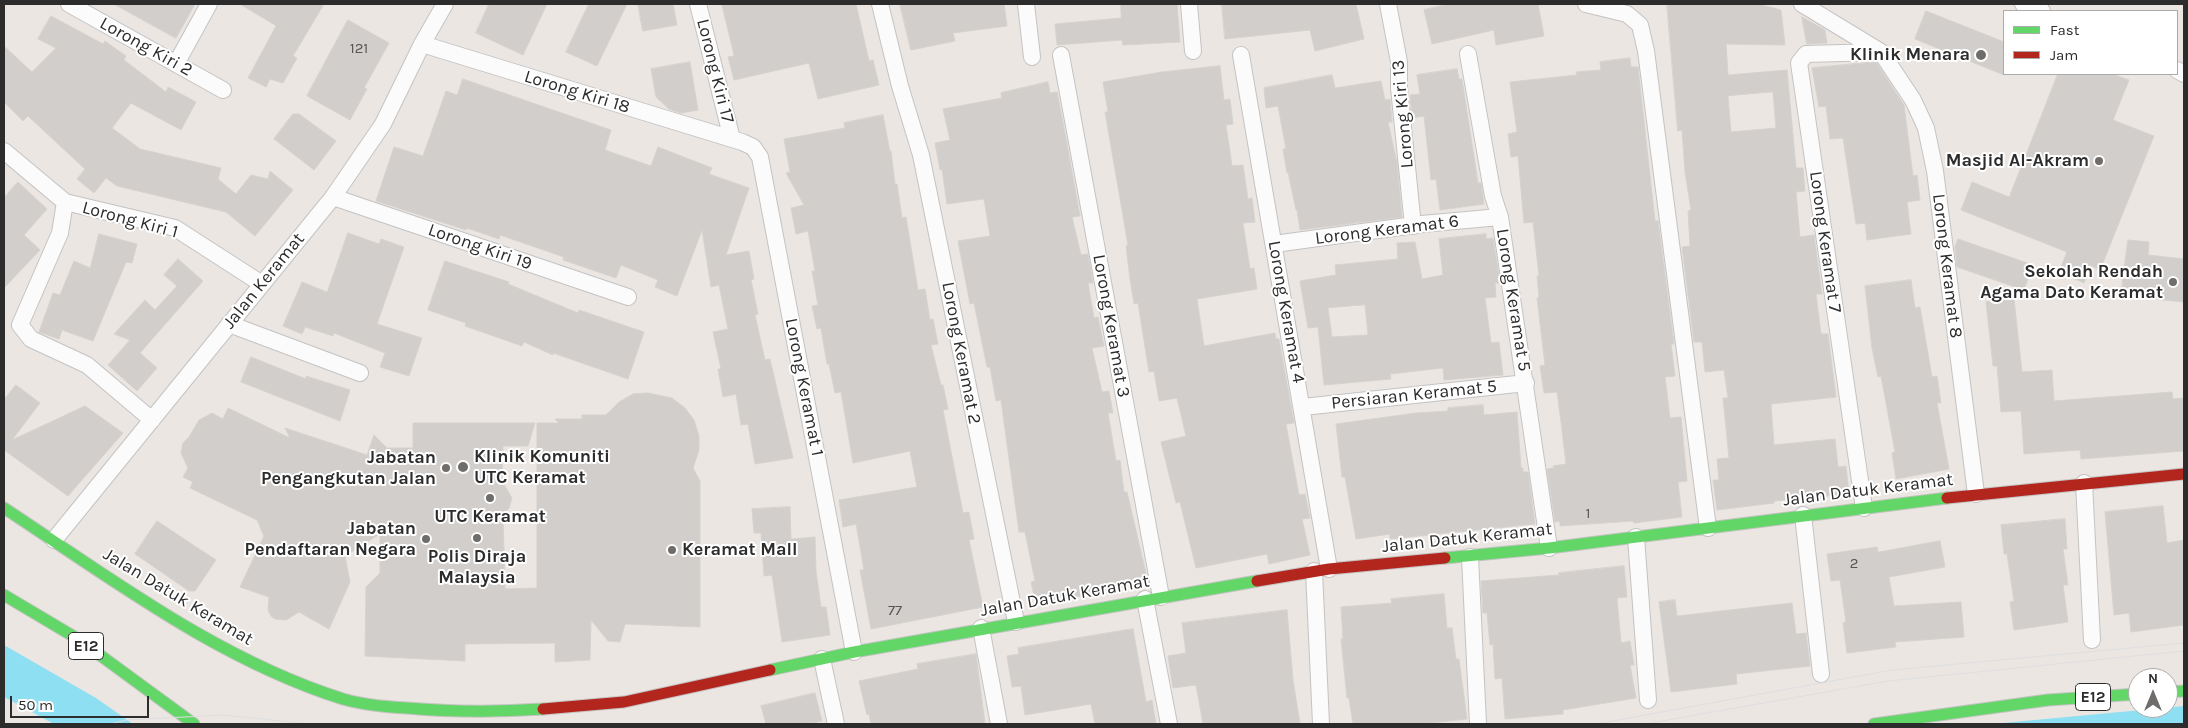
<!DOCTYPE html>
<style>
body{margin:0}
#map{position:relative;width:2188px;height:728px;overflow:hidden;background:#ebe6e2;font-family:Karla,sans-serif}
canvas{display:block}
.frame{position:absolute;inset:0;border:5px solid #2c2c2c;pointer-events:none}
.legend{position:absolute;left:2003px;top:10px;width:175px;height:65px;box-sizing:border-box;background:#fff;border:1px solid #ababab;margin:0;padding:6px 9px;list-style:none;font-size:15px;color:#2c2c2c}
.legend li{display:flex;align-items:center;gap:10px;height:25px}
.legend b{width:25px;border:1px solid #ababab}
.north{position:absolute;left:2128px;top:668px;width:50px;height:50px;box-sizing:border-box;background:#fff;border:1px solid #ababab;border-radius:50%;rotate:0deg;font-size:14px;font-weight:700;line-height:20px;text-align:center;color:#2c2c2c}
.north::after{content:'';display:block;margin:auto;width:18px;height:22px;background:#6f6d6c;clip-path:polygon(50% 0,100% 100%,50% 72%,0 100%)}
.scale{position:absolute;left:10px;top:696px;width:139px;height:22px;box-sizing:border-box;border:2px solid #2c2c2c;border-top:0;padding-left:6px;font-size:15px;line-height:18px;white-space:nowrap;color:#2c2c2c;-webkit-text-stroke:4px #fff;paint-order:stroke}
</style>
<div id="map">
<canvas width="2188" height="728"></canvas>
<div class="frame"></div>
<ul class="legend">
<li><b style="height:6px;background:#63d668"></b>Fast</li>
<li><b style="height:6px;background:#b3261e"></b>Jam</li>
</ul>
<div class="north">N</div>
<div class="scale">50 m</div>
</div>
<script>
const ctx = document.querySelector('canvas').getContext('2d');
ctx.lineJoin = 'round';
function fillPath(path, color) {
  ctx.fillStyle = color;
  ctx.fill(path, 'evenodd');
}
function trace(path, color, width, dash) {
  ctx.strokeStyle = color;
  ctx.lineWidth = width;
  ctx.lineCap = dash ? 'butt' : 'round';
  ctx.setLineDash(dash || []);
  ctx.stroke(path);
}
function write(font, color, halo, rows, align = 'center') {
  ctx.font = font + ' Karla,sans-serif';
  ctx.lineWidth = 4;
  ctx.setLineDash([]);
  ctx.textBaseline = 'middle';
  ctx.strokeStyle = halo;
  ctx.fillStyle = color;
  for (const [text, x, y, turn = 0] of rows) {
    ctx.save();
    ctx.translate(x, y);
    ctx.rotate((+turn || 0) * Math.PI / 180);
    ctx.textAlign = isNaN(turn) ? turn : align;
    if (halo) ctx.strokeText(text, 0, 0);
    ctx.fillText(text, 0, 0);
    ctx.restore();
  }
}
fillPath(new Path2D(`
 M4,645l92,53 37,26h-79l-50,-27z
 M2184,706v18h-192z`), '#8fdff3');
const building = new Path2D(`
 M114,4h81l-19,34z
 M240,4h84l-31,52 4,2 -14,25 -13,-4 -4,8 -18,-9 28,-52z
 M489,4h58l-24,51 -47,-22z
 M589,4h38l-30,62 -31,-14z
 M638,4h35l4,21 -34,6z
 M722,4h134l13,57 4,-1 6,25 -61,14 -9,-36 -75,17 -6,-23 6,-1z
 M900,4h104l3,22 -54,7 2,8 -44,9z
 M1121,4h56l3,38 -57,3 -1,-5 -65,5 -2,-21 66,-6z
 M1222,4h134l8,35 -49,12 -5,-21 -85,9z
 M1449,4h89l6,32 -48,9 -2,-15 -62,14 -8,-34z
 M1667,4h91l23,6 4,35 -59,-1 2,31 59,-5 9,98h7l2,23 -9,1 4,45 14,-2 8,59h-6l5,40h7l8,63 -65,7 3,41 61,-6 3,28 8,-1 3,28 -75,7v2l-57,7 -4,-30h6l-2,-21 12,-1 -6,-60h5l-4,-28 -19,2 -3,-30h-8l-12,-95 8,-1 -2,-35 3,-1 -6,-38 -3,-42 -4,1zM1773,92l3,36 -45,4 -3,-36z
 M1926,11l78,31v33l-89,-36z
 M51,16l52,28 2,-3 21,15 -2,4 42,32 2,-5 28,15 -15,28 -50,-27 -19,25 28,21 81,19 -3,11 18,15 15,-19 17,4 2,-8 23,19 -38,46 -29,-24 -109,-26 -11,-8 -12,15 -17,-14 8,-10 -57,-53 -5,5 -19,-19v-56l28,26 24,-24 -18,-9z
 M1802,17l23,13 2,13 -20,1z
 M348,20l41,23 -25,45 3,1 -17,31 -43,-24z
 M1630,58l1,9h7l17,154h3l16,123h-3l4,32 -10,1 5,41 11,-1 6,64 -9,1 4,35 -48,6 -1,-2 -73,5v-5l-5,1 -8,-53 7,-1 -1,-2 13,-2 -5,-42 -4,-30 -13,1 -4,-27 5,-1 -8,-67 2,-1 -2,-21h2l-6,-54 -9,1 -6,-67 -7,1 -3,-23 9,-2 -7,-50 67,-7 -1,-3 25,-2 -1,-8z
 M690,62l8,48 -17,3 -12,-4 -13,-12 -5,-28z
 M1876,62l28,43 9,71 4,-1 3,25 -13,2 4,32 -44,6 -2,-17 -9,1 -13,-86 -13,1 -4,-33 -7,1 -7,-39z
 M1220,66l4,34 6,-1 3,25 -7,1 6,41 11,-1 5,34 4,-1 3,24 -12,1 7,46 4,-1 3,21 -60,10 7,47 71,-13 1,6h3l15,84 -8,1 13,71 6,-1 5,24 -8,1 8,36 -41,9 -2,-10 -71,14 -16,-66 -4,1 -15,-61 25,-6 -9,-38 -18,3 -5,-30 -5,1 -11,-69 -4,1 -4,-25 -4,-33 2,-1 -23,-133h3l-5,-30 59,-10z
 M1457,69l2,10h3l16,104h3l3,21 -44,6 -4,-31 -5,1 -7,-64 -12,2 -2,-23 10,-1 -3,-19z
 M2058,74h54l17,6 -16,40 41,16 -54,134 -9,-4 -7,17 -25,-11 8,-20 -106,-42 11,-28 37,15z
 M1332,75l3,13 46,-7 4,19 5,-1 2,23h-4l9,41 5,54 -102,13 -3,-20h-1l-8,-38 -1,1 -4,-24h3l-8,-43 -12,2 -2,-20z
 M463,79l148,51 -6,20 46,16 7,-19 54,21 -3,6 40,14 -23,67 23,-4 5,28 -3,1 7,34 -3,1 10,45 5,-1 23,99 -38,6 -7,-40 -7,1 -5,-31 -13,3 -5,-28h3l-8,-37 15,-3 -9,-44 -8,2 -9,-57 -25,66 -22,-9 3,-7 -37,-15 -5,13 -53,-18 1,-3 -64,-22 -1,4 -32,-11 -1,2 -90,-29 18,-54 29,9 23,-65 11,4z
 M1048,82l2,11 7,-1 6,30 17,94 -8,1 9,38 7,-1 5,29h-5l6,35 4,-1 6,29 -12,2 10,44 7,-1 4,22h-5l8,48 4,-1 4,32h3l21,90 -112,23 -5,-23 4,-1 -10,-49h-6l-18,-132 -5,1 -6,-34h-3l-13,-64 -4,1 -12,-63 32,-5 -6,-37 -37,5 -5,-35 -2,1 -5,-27 15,-3 -7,-31 59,-11 -1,-5z
 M293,114h6l37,27 -22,29 -40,-31z
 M883,115l7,37 1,-1 4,33h2l5,34 4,-1 12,73 7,-1 5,31 3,-1 5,25 -7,1 10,40h2l5,24 -5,1 20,103 6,-1 5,27 -5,1 14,67 -112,22 -11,-59h4l-8,-46 -13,3 -4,-27 78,-13 -7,-36 -57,12 -12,-71 -6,1 -6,-29h-2l-6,-36 -4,1 -5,-23 6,-1 -6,-34h3l-7,-40 -12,3 -5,-26 13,-3 -18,-32 4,-1 -6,-33 61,-11 -1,-5z
 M18,182l29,27 -23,26 16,15 -36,38v-90z
 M348,233l31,11 2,-5 23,8 -27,77 45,14 -13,38 -29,-9 5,-14 -51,-20 -1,3 -28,-9 -3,7 -19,-8 19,-44 25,10z
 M99,234l38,10 -5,19 -6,-1 -33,79 -31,-11 -3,9 -20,-7 14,-39 7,2 14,-34 16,7z
 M1486,234v5l7,-1 7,45h-5l1,14 -11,1 6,45 8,-1 4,33 -59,5 -1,-12 -53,6 1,5 -67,6 -6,-58 -10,1 -8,-47 36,-6 -1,-10 63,-6 -1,-16 18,-1 7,37 21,-4 -4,-36zM1365,305l3,30 -36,2 -4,-29z
 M1958,239l75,26 -9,25 -67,-23 -2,-20z
 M2128,240l21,2 -1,13 36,4v43l-52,-5 1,-8 -11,-1z
 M178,259l25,22 -63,72 17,15 -20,23 -29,-26 22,-25 -16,-6 31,-34 10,10 22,-24 -13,-11z
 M445,261l64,21 -1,2 70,29 1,-3 65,22 -16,47 -75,-26v2l-29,-13 -2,4 -57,-20 1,-3 -38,-13z
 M1911,280l4,28 5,-1 12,70 5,-1 4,27h-4l12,66 -53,10 -4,-26 3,-1 -14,-76 -3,1 -6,-29 -7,-62z
 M2014,299l8,73 30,-2 2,31 118,-9 1,7 11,-1v53l-103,8 -1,-9 -56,4 -3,-43 -20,1 -4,-46h-4l-7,-64z
 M251,357l55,22v-3l44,14 -10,31 -99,-39z
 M16,385l24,18 -28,37 73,-34 38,27 -55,63 -64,-46v-50z
 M648,393l24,5 13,10 9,12 5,16v14l-6,18 7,13v146l-75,-3 -5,18 -12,-1 -17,-21 -1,40 -35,2v-19l-90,1v17l-100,-5 1,-69 14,-14v-39l-35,22 5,26 -21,47 -30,-17 -13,8 -11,-1 -4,-3 -3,-6 1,-13 -29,-10 24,-51 -7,-16 -67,-32 3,-6 -10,-5 5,-9 -7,-15 2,-10 6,-6 10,-17 13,-7 11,6 5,-11 62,30 -5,-10 82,27 7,-20 13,13h26v-25h122l-7,23h-25l-1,35 10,17 -3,10 -6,7 2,74 32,-1v-165h22l-4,-4h27v-4h24l13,-13 14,-8z
 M1483,405l1,10 33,-3 4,56h2v4h5l7,52 -145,15v-5l-34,5 -11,-62h-3l-6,-53 80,-11 32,-2v-3z
 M2163,506l4,37 17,-3v85l-53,7 -2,-19 -15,2 -9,-103z
 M790,507l1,32 24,-2 1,34 5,36h5l4,28 -48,7 -10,-67 -8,1 -3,-43h-7l-2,-24z
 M2065,519l2,30h-4l5,36h-5l5,37 -54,8 -4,-28 4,-1 -7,-47h-3l-3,-29z
 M157,521l59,39 -21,31h-6l-54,-37z
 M1940,541l5,26 -56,10 5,29 67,-4 3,35 -69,5 1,5 -49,6 -4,-30 3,-1 -6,-42 -9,1 -4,-27 50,-7 1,5z
 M1624,566l3,31 -10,1 4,45 9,-2 4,24h-4l6,33 -73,12v4l-58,5 -3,-41 -7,1 -2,-35 -3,1 -3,-32h-4l-2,-32 78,-6v-2z
 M1444,594l3,34h5l4,31h3l8,60 -45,5h-69l-4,-26h-2l-6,-59h2l-2,-32 51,-4 -1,-4z
 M1675,600l2,16 115,-13 4,31 10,-1 4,33 -74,8 1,10 -66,8 -12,-90z
 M1287,610l6,70 7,44h-97l-7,-39 -23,3 -5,-32 18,-3 -4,-30z
 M1133,629l13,73 6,-2 4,24h-61l-4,-20 -66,11 -4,-29 -9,1 -5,-31 12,-2 -1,-6z
 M976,654l9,70h-114l-2,-10 -2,1 -8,-34 59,-12 -1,-5z
 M815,693l7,28 -14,3h-42l-5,-18z`);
fillPath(building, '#d1cecb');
trace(building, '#d6d2ce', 1);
const street = new Path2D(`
 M69,4l154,86
 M698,4l34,135
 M880,4l20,82 21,69 95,467
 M1026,4l6,53
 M1189,4l4,47
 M1388,4l11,58v26l14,138
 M1586,4l41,10 13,11 6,26 62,477
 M1802,4l79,48 32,48 13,28 9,43 41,323
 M2023,4l19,7
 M422,44l320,98 11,5 7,10 94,495
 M1468,54l25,142 7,21 49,331
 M1061,55l100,542
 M1241,55l88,514
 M176,64l33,-60
 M2177,70l7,4
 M4,151l61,51 110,26 87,56
 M333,197l295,100
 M65,202l-5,31 -40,92 11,14 56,26 65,55
 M1274,244l148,-20 78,-7
 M229,324l131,49
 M1303,407l223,-24
 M2084,483l8,157
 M1864,508l-65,-445 7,-9 73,-2
 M1803,515l18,159
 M1636,537l12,163
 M54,540l279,-343 50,-73 39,-80 23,-40
 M1470,557l8,167
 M1314,571l7,153
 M1145,599l24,125
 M981,628l18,96
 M822,659l14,65`);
const fast = new Path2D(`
 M4,508c108,71 215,152 339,191 21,6 42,8 64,9 45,4 91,4 136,1
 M1445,558l104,-10 398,-50
 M4,595l74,44 116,85
 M770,670l84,-18 403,-71
 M2168,692l16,-1
 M1874,724l174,-24 90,-6`);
const jam = new Path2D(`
 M1947,498l237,-24
 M1257,581l72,-12 116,-11
 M543,709l81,-7 146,-32`);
trace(street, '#c4c3c3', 18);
trace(fast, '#c4c3c3', 13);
trace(jam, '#c4c3c3', 13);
trace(street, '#fcfbfb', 16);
trace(fast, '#63d668', 11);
trace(jam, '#b3261e', 11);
trace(new Path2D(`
 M110,724l16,-4 97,-5 87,9
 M1596,724l296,-54 292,-27
 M1645,724l243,-43 296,-30`), '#dedee0', 1);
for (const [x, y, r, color] of [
 [1981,55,6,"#6f6d6c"],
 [2099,161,5,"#6f6d6c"],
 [2173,282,5,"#6f6d6c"],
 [463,467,6,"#6f6d6c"],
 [446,468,5,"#6f6d6c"],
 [490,498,5,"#6f6d6c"],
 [477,538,5,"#6f6d6c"],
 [426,539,5,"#6f6d6c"],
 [672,550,5,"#6f6d6c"]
]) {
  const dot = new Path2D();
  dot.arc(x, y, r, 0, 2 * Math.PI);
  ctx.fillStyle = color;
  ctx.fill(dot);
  trace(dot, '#fff', 2);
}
write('15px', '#565554', null, [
 ["121",359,49],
 ["1",1588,514],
 ["2",1854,564],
 ["77",895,611]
]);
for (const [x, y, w] of [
 [86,646,35],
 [2093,697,35]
]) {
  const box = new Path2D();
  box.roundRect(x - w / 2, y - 13.5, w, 27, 4);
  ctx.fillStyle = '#fff';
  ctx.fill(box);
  trace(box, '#2c2c2c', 1);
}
write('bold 16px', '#2c2c2c', null, [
 ["E12",86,646],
 ["E12",2093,697]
]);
write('18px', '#2c2c2c', '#fff', [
 ["Lorong Kiri 2",146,47,29],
 ["Lorong Kiri 17",715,71,76],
 ["Lorong Kiri 18",577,92,17],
 ["Lorong Kiri 13",1403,114,-95],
 ["Lorong Kiri 1",130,220,15],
 ["Lorong Keramat 6",1387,230,-7],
 ["Lorong Keramat 7",1825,242,82],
 ["Lorong Kiri 19",480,247,19],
 ["Lorong Keramat 8",1947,266,83],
 ["Jalan Keramat",264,281,-51],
 ["Lorong Keramat 5",1513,300,81],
 ["Lorong Keramat 4",1286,312,80],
 ["Lorong Keramat 3",1111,326,80],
 ["Lorong Keramat 2",961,353,79],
 ["Lorong Keramat 1",804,387,79],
 ["Persiaran Keramat 5",1414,395,-6],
 ["Jalan Datuk Keramat",1868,490,-7],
 ["Jalan Datuk Keramat",1467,538,-6],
 ["Jalan Datuk Keramat",1065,596,-10],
 ["Jalan Datuk Keramat",178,597,31]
]);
write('bold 18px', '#2c2c2c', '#fff', [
 ["Klinik Menara",1970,55],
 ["Masjid Al-Akram",2089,161],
 ["Sekolah Rendah",2163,272],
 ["Agama Dato Keramat",2163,293],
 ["Klinik Komuniti",474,457,"left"],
 ["UTC Keramat",474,478,"left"],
 ["Jabatan",436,458],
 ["Pengangkutan Jalan",436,479],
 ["UTC Keramat",490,517,"center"],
 ["Jabatan",416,529],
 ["Pendaftaran Negara",416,550],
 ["Keramat Mall",682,550,"left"],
 ["Polis Diraja",477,557,"center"],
 ["Malaysia",477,578,"center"]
], 'right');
</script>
